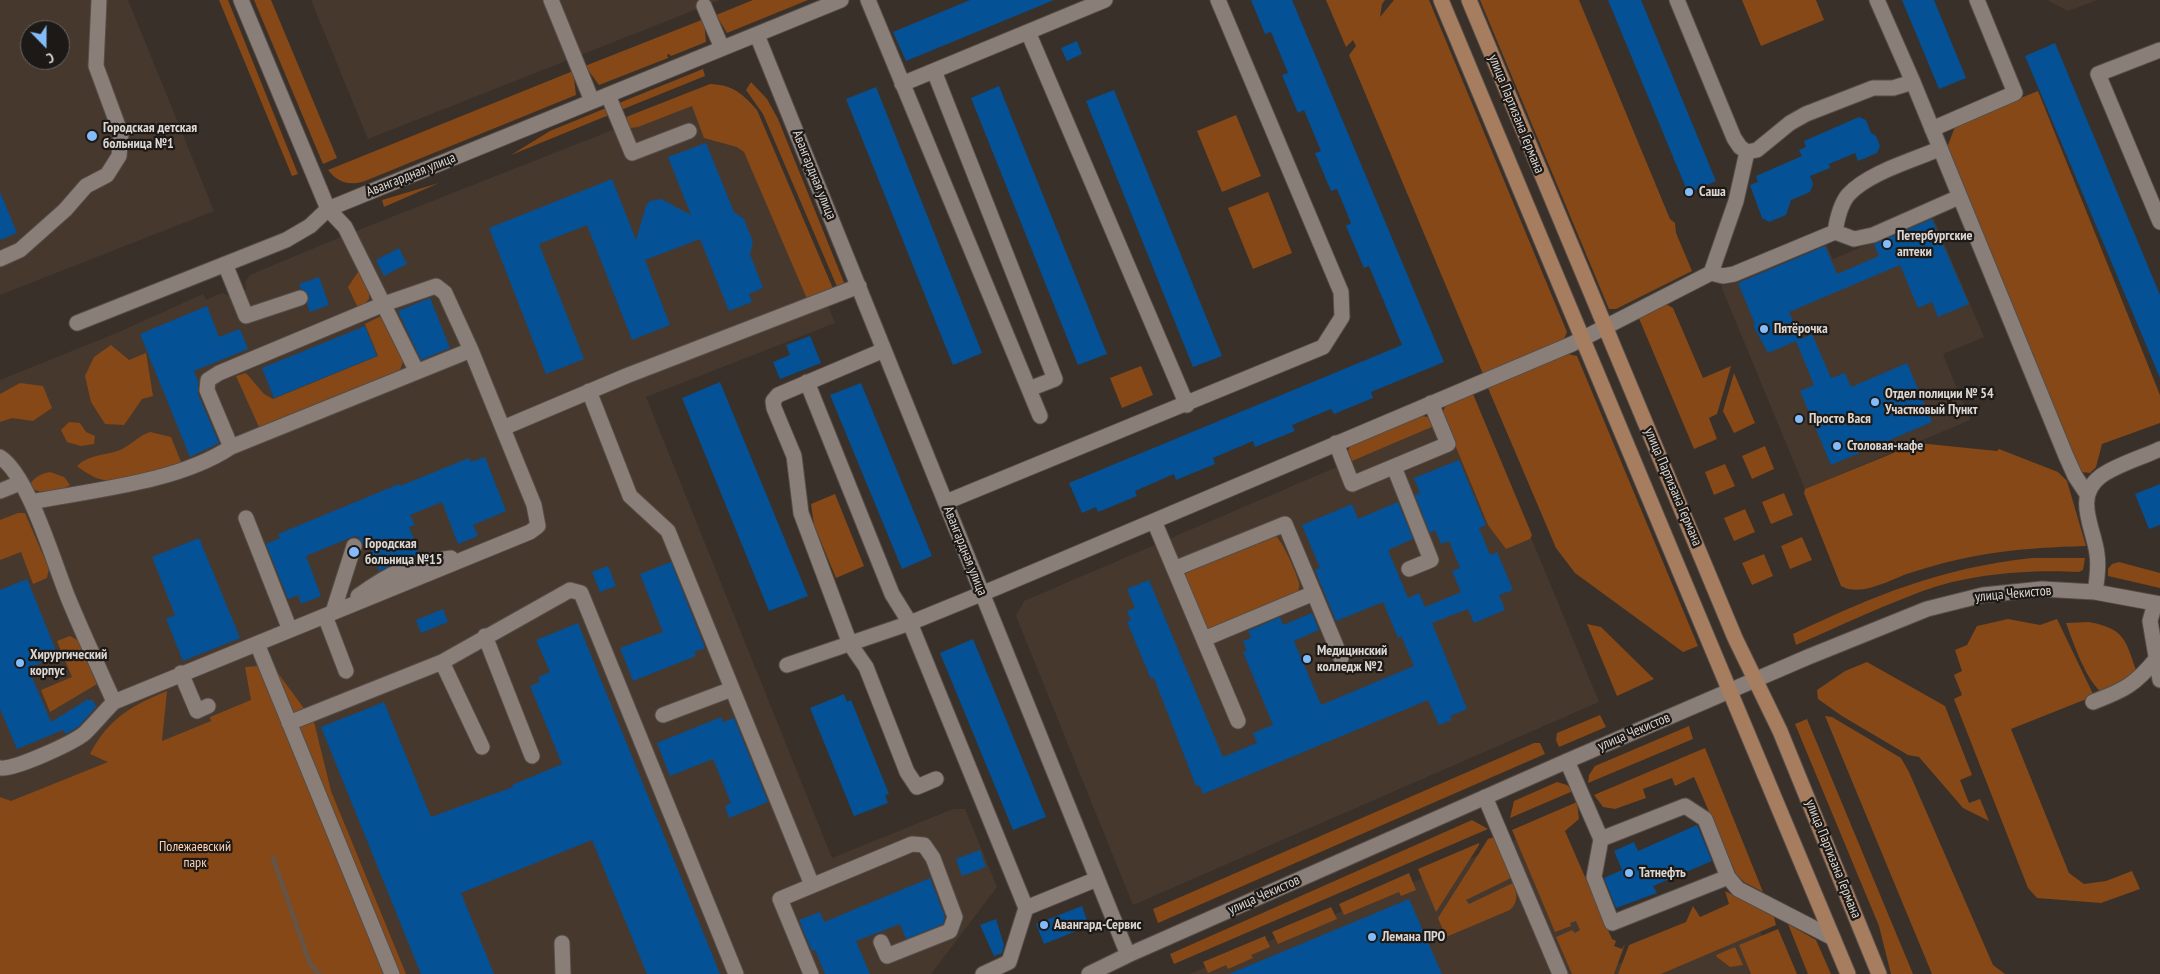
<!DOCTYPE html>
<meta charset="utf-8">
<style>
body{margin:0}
#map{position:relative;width:2160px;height:974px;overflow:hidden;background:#39302a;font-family:"PT Sans Narrow",sans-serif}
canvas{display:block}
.north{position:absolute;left:20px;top:20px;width:50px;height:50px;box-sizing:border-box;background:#1d1916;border:1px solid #696561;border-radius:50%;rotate:158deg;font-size:14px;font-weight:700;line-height:20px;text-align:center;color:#dcd6d2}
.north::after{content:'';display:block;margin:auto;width:18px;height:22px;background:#84bcfb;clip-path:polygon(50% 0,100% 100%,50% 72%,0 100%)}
</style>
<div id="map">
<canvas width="2160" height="974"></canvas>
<div class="north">С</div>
</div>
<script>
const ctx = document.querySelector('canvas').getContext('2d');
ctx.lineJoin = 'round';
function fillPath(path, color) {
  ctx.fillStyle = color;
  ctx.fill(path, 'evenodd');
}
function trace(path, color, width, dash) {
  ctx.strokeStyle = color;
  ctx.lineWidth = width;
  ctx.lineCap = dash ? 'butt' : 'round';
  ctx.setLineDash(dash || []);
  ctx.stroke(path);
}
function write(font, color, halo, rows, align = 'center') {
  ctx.font = font + ' "PT Sans Narrow",sans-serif';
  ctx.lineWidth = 4.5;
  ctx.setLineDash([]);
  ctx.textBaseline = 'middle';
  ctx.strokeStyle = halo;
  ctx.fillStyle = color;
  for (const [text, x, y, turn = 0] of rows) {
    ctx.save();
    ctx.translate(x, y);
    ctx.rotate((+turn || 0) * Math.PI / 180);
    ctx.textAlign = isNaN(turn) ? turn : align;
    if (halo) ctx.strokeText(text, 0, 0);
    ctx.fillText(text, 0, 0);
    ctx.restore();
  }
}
fillPath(new Path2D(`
 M0,0h128l86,211 -214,84zM30,30h30v30h-30z
 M311,0h409l-352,139z
 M2047,0h50l-29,11z
 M709,92l35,11 91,220 -189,74 186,461 121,-49h12l32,78 -66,87h-555l-376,-177v-417l119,-48 84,-38 3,6 16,-7 8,3 16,-7 -1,-7 5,-7 91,-38z
 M1933,217l51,120 -41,17 27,66 -165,69 -84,-203 104,-44 8,17z
 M1477,407l122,295 -466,203 -117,-289 8,-15z
 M1540,830l60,141 153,-58 24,61h-588z`), '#47382e');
fillPath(new Path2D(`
 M219,0h9l70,174 -6,2z
 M254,0h17l66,158 -14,6z
 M753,0h55l-81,33 -11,-18z
 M1326,0h59l-3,4 -2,13 14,-17h35l138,332 -3,7 -81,35 -134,-319 7,-9 -3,-6 -7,7z
 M1480,0h99l91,219 5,4 1,10 16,38 -76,38h-7z
 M1742,0h74l8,20 -63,26z
 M704,19l2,23 -35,14 -2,-2 -2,1 1,3 -69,27 -14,-19z
 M703,69l2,7 -84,34 -2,-7z
 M573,71l3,24 -211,86c-15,5 -27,2 -37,-11z
 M751,82l16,17 11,20 67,166 -7,4 -75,-175 -17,-24z
 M710,84c23,1 32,9 47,26l77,181 -26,10 -64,-149 -7,-5 -33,-9 -12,-32 -54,21 -8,1 -4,-11z
 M2038,91l122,304v28l-58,21 -6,23 -6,6 -8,-1 -5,-8 -131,-314 9,-23 7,-5z
 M606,108l3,7 -98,40 39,-24z
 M1236,115l25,61 -39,16 -25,-61z
 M439,183l-55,24 -2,-7z
 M1268,192l24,61 -39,16 -25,-61z
 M360,269l9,22v8l-10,11 -11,-23z
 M1664,303l9,5 30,70 28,-12 -14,48 -8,4 8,21 -23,10 -56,-133z
 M381,316l23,43 -4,11 -141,57 -23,-51 10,-3 18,21 9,5 105,-43 -13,-32z
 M111,345l18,15 17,-7 7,43 -11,3 -18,26 -19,-1 -14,-22 -6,-26 9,-19z
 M1568,354l9,2 121,290 -15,6 -108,-79 -19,-25 -68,-160z
 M1141,366l12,29 -31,13 -12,-30z
 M1734,373l21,50 -21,10 -11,-22z
 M20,383l23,3 9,22 -19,13 -21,-3 -12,4v-28z
 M1473,394l59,141 -2,4 -24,10 -18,-24 -46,-112 4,-8z
 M1421,416l8,1 5,9 -82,35 -4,-10 2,-5z
 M69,422l11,1 6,9 9,4 -1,8 -13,2 -14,-4 -6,-12z
 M150,432l21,5 10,25c-23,8 -64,26 -87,15 -6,-3 -12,-7 -17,-11 13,-12 27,-10 43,-16 11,-5 18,-14 30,-18z
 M1918,443l79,8 2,-2 59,23 9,9 19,65c-65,2 -110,6 -173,26 -21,6 -51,26 -72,14l-37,-93 1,-4z
 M1765,446l9,23 -22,10 -10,-23z
 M1725,464l10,22 -21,9 -9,-23z
 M50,472l14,5 6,8c-12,8 -29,11 -41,1 5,-9 11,-12 21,-14z
 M1784,493l9,22 -22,9 -9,-22z
 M835,494l29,72 -28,12 -22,-53 -3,-21z
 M1745,509l10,23 -21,9 -10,-23z
 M18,513h7l24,56 -2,9 -14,6 -12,-32 -21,8v-40z
 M1274,535c7,2 23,39 25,48 1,5 -1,8 -3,11l-89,35 -24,-50 1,-8z
 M1802,537l10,23 -22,9 -9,-23z
 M1764,554l9,22 -21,9 -10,-22z
 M2032,558h53l-2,12 -4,2c-49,-3 -113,2 -159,20 -42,16 -83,35 -124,53l-3,-11c83,-39 147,-66 239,-76z
 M2119,562l41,11v15l-52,-12v-7l4,-5z
 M2008,619l32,6 17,-6 37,77 -83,33 58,144 15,11 22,-3 26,-10 8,18 -39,14 -64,-5 -9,-10 -74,-189 8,-4 -8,-20 8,-4 -7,-21 12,-5 10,-19z
 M2089,622c35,7 36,16 47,48l-6,8 -26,16c-17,-10 -31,-52 -38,-71z
 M1587,624l14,3 53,52 -37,17z
 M70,636l9,5 18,43 -47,28 -9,-22 31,-13 -15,-36z
 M1867,662l78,44 27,69 -12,5 9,23 11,-4 9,22 -26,-13 -44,-51 -11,-2 -66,-39 -24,-17 -1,-9 28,-19z
 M272,665l42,57 17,69 75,183h-406v-177l11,4 97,-39 -18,-8c19,-36 41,-48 77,-63l-5,50 49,-20 -1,-4 41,-17 -6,-33z
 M1600,715l6,12 -47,20 -3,-7 1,-7z
 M1825,716l7,1 69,41 8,14 84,193 12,9h-73z
 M1807,719l106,255h-22l-12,-48 -84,-202z
 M1689,726l4,13 -105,44 1,-8 6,-9z
 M1534,743h6l5,11 -387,169 -5,-14z
 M1705,748l58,144 -19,-10 -8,-8 -42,-97 -19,9 -3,-8 -29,11 3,9 -31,11 -12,-2 -9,-12z
 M1557,782l10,3 6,6 -63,27 4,-17z
 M1577,802l2,17 -14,12 47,108 4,2 -2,5 8,3 3,-5 -11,30h-42l-16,-37 16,-7 3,3 5,-3 -4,-9 -6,2 1,3 -16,6 -43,-102z
 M1472,820l16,9 -314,135 -4,-10z
 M1494,837l17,41 -45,22 3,4 44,-21c4,10 6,18 -3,27l-64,27 -8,-19 50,-79z
 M1479,843v2l-43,67 -18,-43z
 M1409,873l7,17 -15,6 -2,-4 -55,23 -5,-11z
 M1725,891l49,26 2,8 -115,49h-43l11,-29 57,-23 7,-16 7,11 29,-13z
 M1331,907l6,12 -59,25 -6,-12z
 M1788,924l28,16 15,34h-23z
 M1778,929l19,45h-46l-12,-29z
 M1265,936l5,11 -19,8 2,3 -25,11 -2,-4 -18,8 -5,-11z
 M1735,947l8,18 -13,2 -13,-10 -1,-2z`), '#854816');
trace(new Path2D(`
 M273,858l37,106 9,10`), '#675344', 5);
fillPath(new Path2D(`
 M970,0h84l-148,61 -13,-29z
 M1251,0h41l152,362 -73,30 2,6 -39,16 -3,-5 -39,16 3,6 -40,16 -2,-6 -40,17 2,6 -39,16 -2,-6 -39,17 2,5 -39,16 -2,-5 -14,6 -13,-30 333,-138 -33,-79 -5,2 -18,-42 5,-3 -14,-34 -6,2 -16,-38 6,-2 -17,-41 -6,3 -16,-38 6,-2 -17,-41 -6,2z
 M1608,0h33l75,181 -28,12z
 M1902,0h32l32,78 -27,11z
 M1077,41l5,13 -15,7 -6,-13z
 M2055,43l105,252v83l-135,-322z
 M999,86l108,268 -29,11 -107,-267z
 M876,87l106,266 -29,12 -107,-266z
 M1114,90l108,266 -29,11 -107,-266z
 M1859,117l7,3 5,13 5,3 4,10 -3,7 -19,8 -3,-8 -26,11 1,4 -20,8 3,8 -3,8 -19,8 -5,15 -17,7 -7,-4 -12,-33 8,-3 -2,-6 46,-20 -3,-6 7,-3 -2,-6z
 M706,143l28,69 10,7 9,23 -3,12 13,34 -14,6 3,8 -23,9 -29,-72 -55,21 25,65 -38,15 -45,-115 -48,19 45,115 -38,15 -57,-146 123,-49 24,61 10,-34 4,-5 11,-2 30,16 -23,-58z
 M0,192l17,41 -17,7z
 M1932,219l37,85 -31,13 -6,-15 -14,6 -18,-43 -111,47 12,27 11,-5 19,44 14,-5 6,14 56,-24 25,59 -101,43 -31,-74 14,-6 -18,-44 -28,12 -15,-28 2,-1 -17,-41 87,-37 12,28 42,-18 -5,-12z
 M399,248l8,16 -23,12 -8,-16z
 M319,277l10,28 -19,7 -3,-8 2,-9 -8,-6 -2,-5z
 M430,298l20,50 -29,12 -23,-49z
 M207,306l12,31 21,-8 8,20 -54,22 4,10v13l21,49 -29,14 -50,-123z
 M365,326l12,30 -103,42 -12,-30z
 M810,336l11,27 -41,16 -7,-17 17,-7 -4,-10z
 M720,382l88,214 -39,15 -87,-213z
 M861,383l71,173 -30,13 -72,-174z
 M485,457l21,54 -33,14 5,11 -20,8 -16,-42 -32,13 5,10 -6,2 11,27 -41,17 -11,-28 -5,2 -5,-9 -6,1 -46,19 15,40 -20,8 -3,-9 -10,4 -22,-55 14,-6 -2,-4 121,-50 1,2 69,-28 2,4z
 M1459,460l27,65 -7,3 11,27 7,-3 16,38 -14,5 6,15 -31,13 -6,-14 -36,14 35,86 -17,7 2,4 -13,5 -11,-25 -225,94 -4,-9 -3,1 -42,-108 -3,1 -24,-57 4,-2 -4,-9 8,-3 -8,-19 22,-9 74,177 34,-14 -4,-10 20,-8 -30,-73 4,-1 -4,-10 8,-3 -3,-7 32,-14 3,8 29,-12 7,17 -25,11 27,64 93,-39 -13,-30 -3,2 -15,-36 -47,19 -21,-51 5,-2 -18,-43 50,-21 6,15 40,-17 15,37 -25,11 20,48 11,-5 6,14 36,-15 -9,-21 8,-3 -11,-27 -8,3 -6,-14 -5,3 -15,-38 5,-2 -6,-15z
 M2160,484v41l-11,4 -14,-35z
 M199,538l41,100 -57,23 -17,-42 9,-4 -23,-58z
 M671,562l34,86 -11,4 2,4 -63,25 -13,-33 43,-16 -23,-58z
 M608,566l8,20 -16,6 -8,-20z
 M27,579l29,72 -7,3 2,5 -23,9 23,54 37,-23 1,2 3,-2 4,8 -17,19 -13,8 -3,-4 -46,19 -17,-40v-119z
 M443,609l5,13 -27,11 -5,-13z
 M578,623l142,351h-73l-55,-134 -131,53 33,81h-73l-100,-247 63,-25 47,115 82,-30 -1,-2 50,-21 -32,-78 10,-4 -2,-5 12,-5 -14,-32z
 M973,639l73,178 -33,13 -73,-177z
 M844,694l3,8 4,-2 38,94 -4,1 3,8 -34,13 -44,-108z
 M721,717l2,5 11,-4 34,84 -39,16 -4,-12 6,-3 -18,-44 -43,17 -13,-33z
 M1697,825l15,36 -59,25 4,7 -41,15 -12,-30 18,-8 -8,-19 20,-9 4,9z
 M980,850l6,17 -24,9 -6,-17z
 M930,878l15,39 -2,7 -37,15 -6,-15 -44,17 14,33h-45l-10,-24 -3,1 -13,-31 21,-8 4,10z
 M1409,899l33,75h-213z
 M1082,906l7,20 -45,18 -8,-20z
 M996,919l8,26 -2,8 -8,3 -14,-31z`), '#045195');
const minor = new Path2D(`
 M241,0l87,209 17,18 71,143
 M551,0l41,101
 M868,0l172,416
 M1677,0l57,138 6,9 7,5 10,-2 33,-27 16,-9 67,-26h20l20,-6 153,374 9,20 12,18
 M1877,0l36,82
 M704,6l18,42
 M1028,32l159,373
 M757,35l371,920
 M2160,50l-62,24 62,148
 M934,71l121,308 -26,10
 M902,84l203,-84
 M608,95l24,58 57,-22
 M1932,129l83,-36 -38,-93
 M1835,232c2,-13 5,-27 13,-37 20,-22 63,-34 91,-46
 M0,259l20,-9 45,-40 21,-24 21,-11 12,-19 2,-22 -25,-68 3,-66
 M225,264l21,52 54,-18
 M1711,273l25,-72 11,-49
 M77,323l209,-83 24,-14 18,-17 513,-209
 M884,350l-106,45 -5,6 1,7 20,48 7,57 49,131 16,23 41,105 10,15 19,-8
 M807,382l85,212 18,29 116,285 71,-29
 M589,391l41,105 38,35 144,354
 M503,428l123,-52 233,-90
 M1336,443l16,41 96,-40 -17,-41
 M0,457c29,18 55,110 69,143 14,34 30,68 45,102
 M1394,467l37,93 -22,9
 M0,491l20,-8
 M31,502c62,-12 148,-20 200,-55l240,-97
 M946,502l377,-155 19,-30 -1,-25 -123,-292
 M246,518l44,112
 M1154,521l84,200
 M1174,569l111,-45 56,134
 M2095,592c2,-12 4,-25 2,-38 -3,-26 -24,-57 4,-78 17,-12 40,-18 59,-27
 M358,596c32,-23 54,-34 93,-38
 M2155,603l-5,18 10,59
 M333,612l21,-66
 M325,616l21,55
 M485,636l47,120
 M1204,639l110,-46
 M260,651l132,323
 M442,662l40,85
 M787,665l123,-42 88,-36 574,-243 139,-71 12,3 11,-2 101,-42 19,7 19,-4 86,-38
 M181,673l16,38 11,-5
 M2093,702c31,-12 42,-17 63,-43
 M663,715l69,-26
 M289,723l153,-61 128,-72 11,3 155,381
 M1567,761l34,78 -7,38 18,46 116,-46
 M0,768c14,2 73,-25 85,-35 10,-10 19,-21 29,-31l416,-170 8,-6 -4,-21 -63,-155 -26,-57 -9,-7 -52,18 -165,69 -11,7 -1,10 24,57
 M1485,797l75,177
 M1601,839l84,-33 20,13 23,58 10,12 95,49
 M562,943l1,31
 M811,974l-31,-75 132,-55 12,1 9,13 22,59 -5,14 -63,25 -6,-14
 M983,974l26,-12 17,-54
 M1089,974l39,-19 439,-194 241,-104 119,-48 56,-14 59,-6 53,3 65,12`);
const major = new Path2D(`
 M1441,0l407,974
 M1469,0l266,638 45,93 99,243`);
trace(minor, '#554d48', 17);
trace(major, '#554d48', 17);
trace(minor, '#8a7f78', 15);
trace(major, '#a77d5f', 15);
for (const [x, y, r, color] of [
 [92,136,6,"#84bcfb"],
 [1689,192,5,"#84bcfb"],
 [1887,244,5,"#84bcfb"],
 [1764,329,5,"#84bcfb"],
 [1875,402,5,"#84bcfb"],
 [1799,419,5,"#84bcfb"],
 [1837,446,5,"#84bcfb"],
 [354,552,6,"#84bcfb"],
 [1307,659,5,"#84bcfb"],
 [20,663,5,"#84bcfb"],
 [1629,873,5,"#84bcfb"],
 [1044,925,5,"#84bcfb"],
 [1372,937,5,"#84bcfb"]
]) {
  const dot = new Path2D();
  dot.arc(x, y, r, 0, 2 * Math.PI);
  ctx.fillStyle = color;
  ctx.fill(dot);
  trace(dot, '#1d1916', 2);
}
write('14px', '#dcd6d2', '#1d1916', [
 ["улица Партизана Германа",1516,114,68],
 ["Авангардная улица",411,175,-22],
 ["Авангардная улица",814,175,68],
 ["улица Партизана Германа",1673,487,67],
 ["Авангардная улица",965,551,68],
 ["улица Чекистов",2013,594,-5],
 ["улица Чекистов",1634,732,-23],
 ["улица Партизана Германа",1833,859,68],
 ["улица Чекистов",1264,895,-24]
]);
write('bold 14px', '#dcd6d2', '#1d1916', [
 ["Городская детская",103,128],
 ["больница №1",103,144],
 ["Саша",1699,192],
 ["Петербургские",1897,236],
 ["аптеки",1897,252],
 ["Пятёрочка",1774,329],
 ["Отдел полиции № 54",1885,394],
 ["Участковый Пункт",1885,410],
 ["Просто Вася",1809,419],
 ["Столовая-кафе",1847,446],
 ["Городская",365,544],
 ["больница №15",365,560],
 ["Медицинский",1317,651],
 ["колледж №2",1317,667],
 ["Хирургический",30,655],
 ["корпус",30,671],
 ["Татнефть",1639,873],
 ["Авангард-Сервис",1054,925],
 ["Лемана ПРО",1382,937]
], 'left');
write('14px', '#ffd2b5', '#1d1916', [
 ["Полежаевский",195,847],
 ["парк",195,863]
]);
</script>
